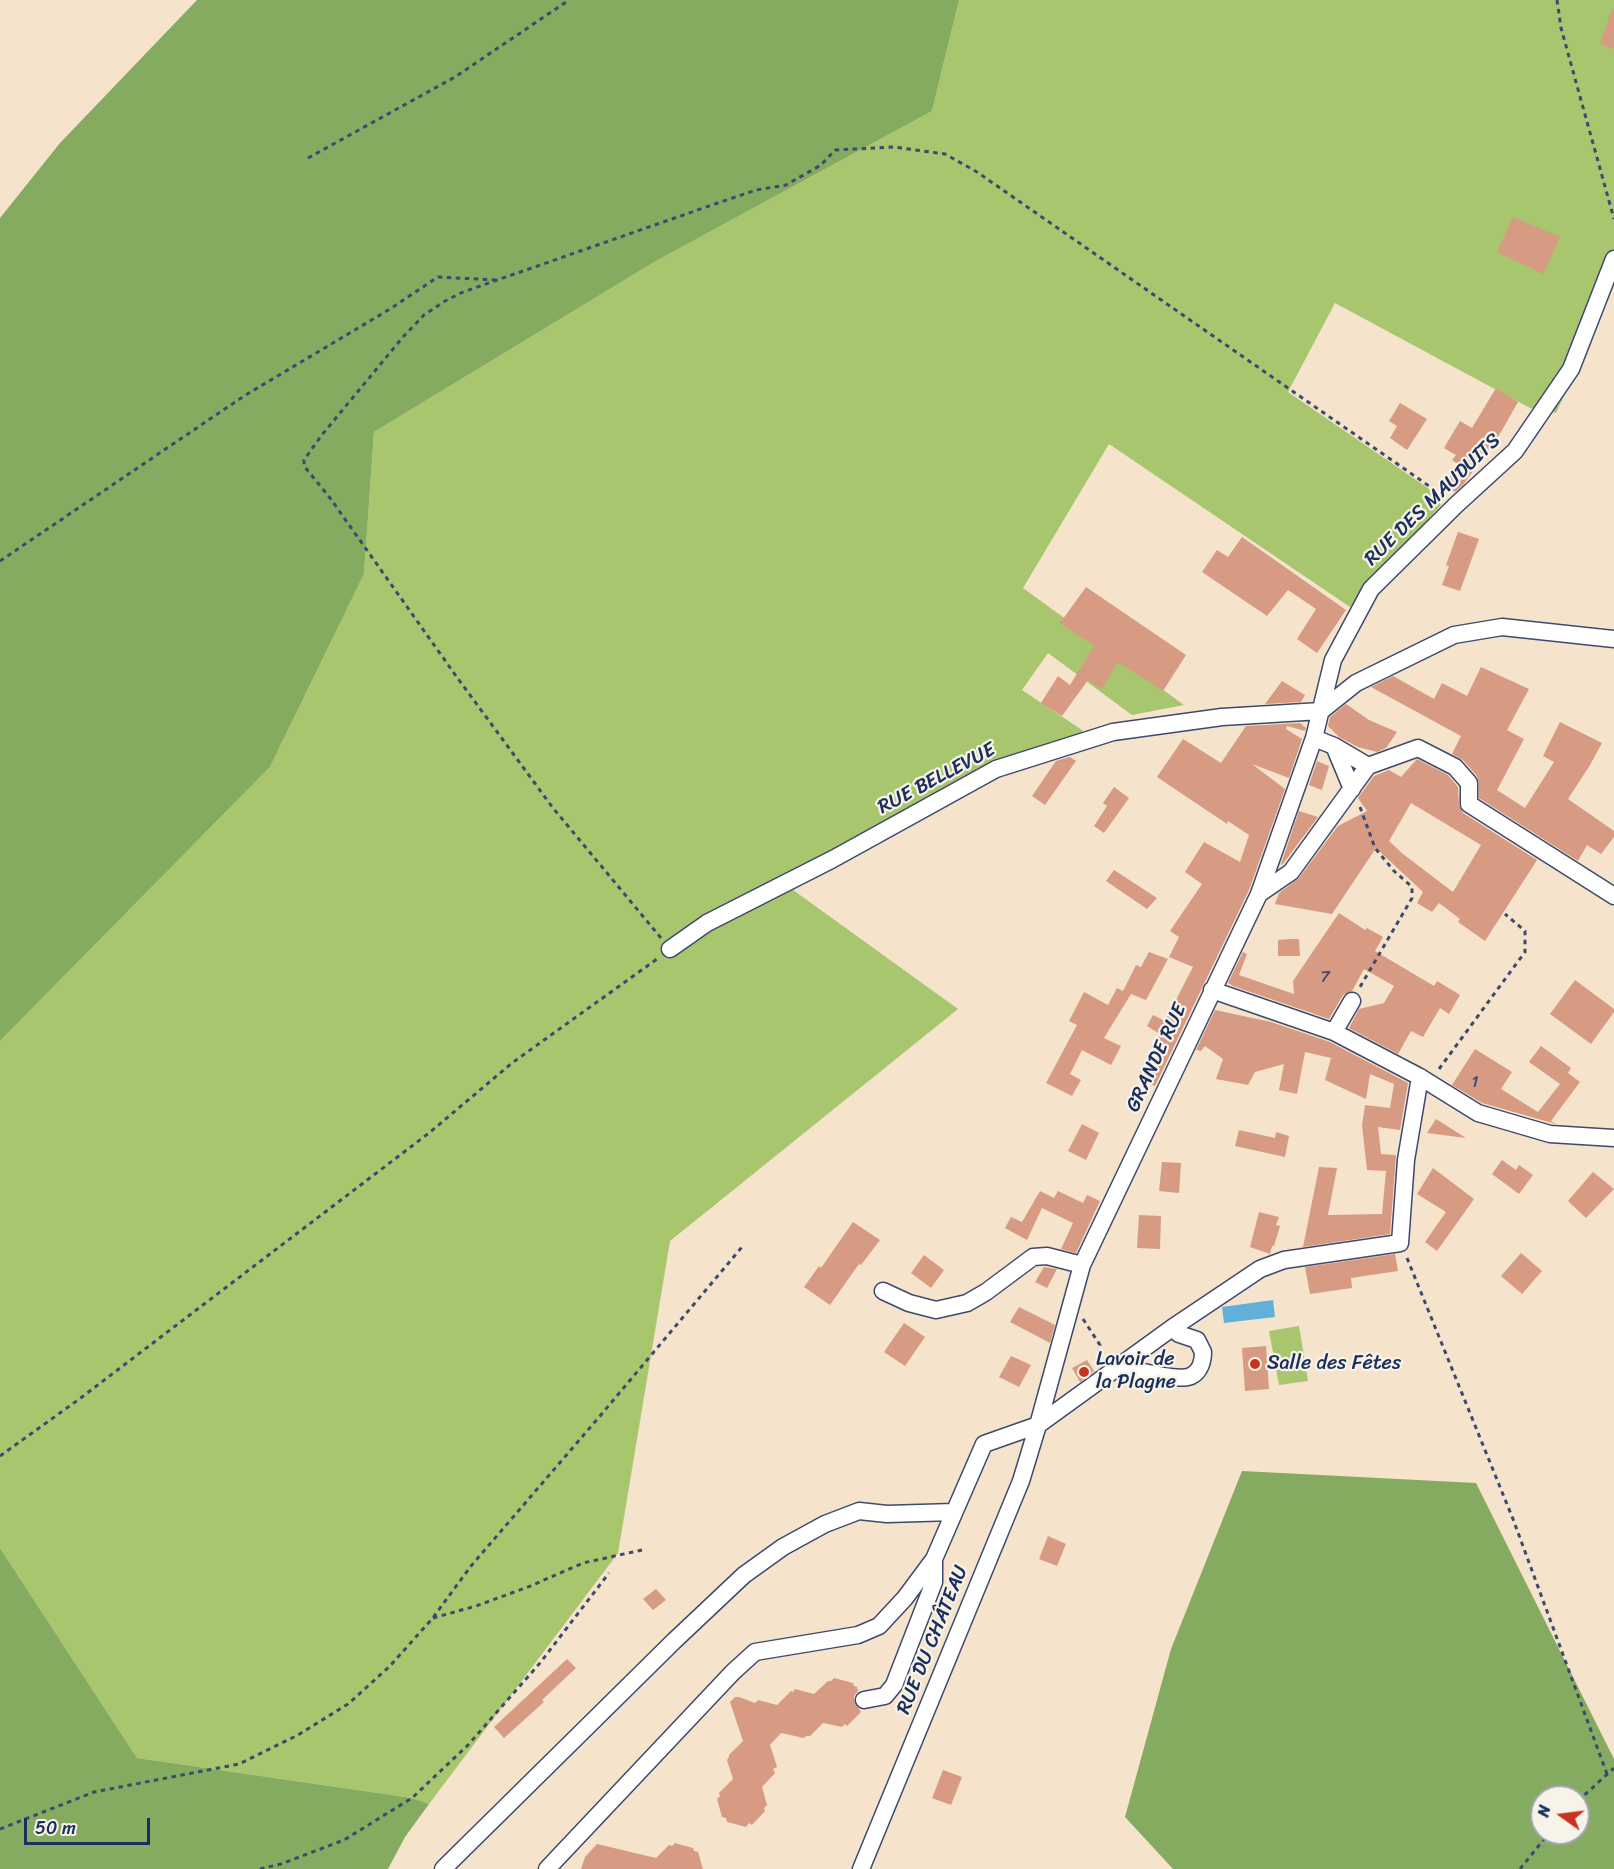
<!DOCTYPE html>
<meta charset="utf-8">
<style>
body{margin:0}
#map{position:relative;width:1614px;height:1869px;overflow:hidden;background:#f5e3cc;font-family:Sriracha,sans-serif}
canvas{display:block}
.north{position:absolute;left:1530px;top:1785px;width:60px;height:60px;box-sizing:border-box;background:#f7f3e8;border:2px solid #9fa5b1;border-radius:50%;rotate:284deg;font-size:16px;font-weight:700;line-height:24px;text-align:center;color:#1b2f5e}
.north::after{content:'';display:block;margin:auto;width:21px;height:27px;background:#c8321e;clip-path:polygon(50% 0,100% 100%,50% 72%,0 100%)}
.scale{position:absolute;left:24px;top:1818px;width:126px;height:27px;box-sizing:border-box;border:3px solid #1b2f5e;border-top:0;padding-left:8px;font-size:18px;line-height:21px;white-space:nowrap;color:#1b2f5e;-webkit-text-stroke:4px #f7f3e8;paint-order:stroke}
</style>
<div id="map">
<canvas width="1614" height="1869"></canvas>
<div class="north">N</div>
<div class="scale">50 m</div>
</div>
<script>
const ctx = document.querySelector('canvas').getContext('2d');
ctx.lineJoin = 'round';
function fillPath(path, color) {
  ctx.fillStyle = color;
  ctx.fill(path, 'evenodd');
}
function trace(path, color, width, dash) {
  ctx.strokeStyle = color;
  ctx.lineWidth = width;
  ctx.lineCap = dash ? 'butt' : 'round';
  ctx.setLineDash(dash || []);
  ctx.stroke(path);
}
function write(font, color, halo, rows, align = 'center') {
  ctx.font = font + ' Sriracha,sans-serif';
  ctx.lineWidth = 4.5;
  ctx.setLineDash([]);
  ctx.textBaseline = 'middle';
  ctx.strokeStyle = halo;
  ctx.fillStyle = color;
  for (const [text, x, y, turn = 0] of rows) {
    ctx.save();
    ctx.translate(x, y);
    ctx.rotate((+turn || 0) * Math.PI / 180);
    ctx.textAlign = isNaN(turn) ? turn : align;
    if (halo) ctx.strokeText(text, 0, 0);
    ctx.fillText(text, 0, 0);
    ctx.restore();
  }
}
fillPath(new Path2D(`
 M959,0h655v286l-58,127 -26,-5 -195,-105 -47,89 144,99 9,14 -91,102 -241,-163 -86,144 161,117 -52,10 -84,-62 -26,37 60,40 1,16 -75,25 -146,78 -69,41 165,119 -288,232 -52,312 -189,251 -17,-6 -275,-40 -137,-210v-507l270,-274 94,-193 10,-142 282,-171 276,-150z
 M1299,1326l9,55 -29,4 -10,-54z`), '#a7c66d');
fillPath(new Path2D(`
 M197,0h762l-27,111 -276,150 -282,171 -10,142 -94,193 -270,274v-823l60,-75z
 M1242,1471l234,12 138,276v110h-441l-48,-52 46,-168zM1542,1797h36v36h-36z
 M0,1548l137,210 275,40 17,6 -24,33 -17,32h-388z`), '#85ab60');
fillPath(new Path2D(`
 M1273,1300l2,17 -51,6 -2,-16z`), '#60b0da');
fillPath(new Path2D(`
 M1612,9h2v40l-14,-5z
 M1513,217l47,20 -17,37 -46,-22z
 M1496,388l22,14 -17,30 -38,53 -8,7 -11,-7 14,-21 -6,-4 4,-5 -12,-7 16,-27 12,7z
 M1400,403l27,16 -20,31 -17,-12 7,-12 -8,-5z
 M1458,532l21,7 -19,52 -18,-6 7,-19 -3,-1z
 M1242,537l104,73 -29,43 -20,-14 19,-30 -28,-19 -21,26 -65,-44 15,-22 11,7z
 M1086,587l100,68 -23,36 -45,-29 -16,27 -14,-9 -26,36 -21,-13 17,-27 12,9 24,-39 -34,-23z
 M1481,667l48,22 -22,41 17,9 -27,51 28,18 29,-46 -11,-6 17,-34 42,21 -12,22 -22,34 46,32v6l-13,17 -14,-9 -9,16 -99,-63v-15l-2,-7 -14,-16 -11,-6 9,-18 -90,-49 22,-11 41,23 8,-16 25,13z
 M1282,681l23,14 -4,7 -36,2z
 M1346,704l23,16 28,12 -11,16 -9,4 -19,-5 -19,-10 -11,-11 2,-9z
 M1300,723l6,5 -1,3 -18,-5 -1,3 16,10 -13,39 -37,-14 33,25 -36,101 -94,196 -18,-8 23,-44 -13,-8 6,-11 12,6 28,-54 -24,-10 10,-20 -9,-6 32,-47 -17,-12 19,-30 36,20 9,-27 -21,-14 -1,3 -70,-47 26,-38 38,24 25,-37z
 M1070,757l6,4 -31,44 -13,-9 24,-35z
 M1417,759l31,16 10,12 1,18 4,8 74,47 -52,81 -27,-19 2,-3 -21,-16 -7,9 -15,-9 6,-11 -47,-44 -44,66 -57,-10 4,-11 20,-15 39,-52 29,-15 -9,-13 16,-22 15,-6 12,7zM1411,803l70,42 -28,47 -50,-38 -14,-13z
 M1317,761l12,5 -7,24 -13,-5z
 M1114,787l15,11 -25,35 -10,-7 13,-20 -4,-3z
 M1299,811l19,6 -36,48 -1,-1z
 M1114,870l43,28 -10,11 -41,-28z
 M1339,913l26,17 2,-2 16,9 -8,14 59,35 3,-5 23,14 -11,19 -9,-6 -17,29 -12,-6 -13,23 -49,-26 10,-19 25,-6 10,-17 -30,-17 -12,22 -9,4 -14,24 -96,-33 -5,-3 15,-31 4,2 -8,21 55,19 -1,-13z
 M1291,939h8l1,17h-22v-16z
 M1149,952l19,7 -22,41 -15,-6 -27,44 17,8 -10,19 -29,-15 -12,24 11,6 -9,16 -26,-13 31,-58 -8,-4 15,-29 24,13 9,-17 6,3 13,-26 5,2z
 M1575,980l39,29v3l-23,32 -41,-30z
 M1215,1010l56,12 59,20 78,41 -8,47 -22,-3 3,27 15,1 -6,79 -87,13 16,-80 18,1 -9,47 54,-1 4,-43 -19,-1 -5,-45 3,-20 25,3 4,-24 -24,-10 -4,25 -41,-19 6,-22 -26,-6 -8,42 -18,-4 5,-26 -29,8 -7,13 -32,-6 7,-20 -18,-13 -4,5 -5,-1z
 M1541,1046l30,22 -3,5 12,9 -29,39 5,3 -74,-21 -30,-18 23,-36 37,23 -11,17 37,23 22,-28 -31,-22z
 M1436,1119l30,19 -39,-5z
 M1082,1124l17,9 -13,27 -18,-9z
 M1239,1130l36,8 1,-6 13,4 -4,21 -50,-11z
 M1502,1160l14,10 3,-5 14,10 -14,19 -27,-20z
 M1162,1162l19,1 -2,30 -20,-2z
 M1433,1168l41,31 -37,52 -12,-9 21,-30 -29,-18z
 M1593,1172l21,17 -28,29 -18,-17z
 M1040,1191l14,7 4,-7 25,12 4,-8 13,6 -24,52 -15,-4 12,-26 -31,-15 -15,32 -22,-12 6,-11 11,5z
 M1259,1212l20,5 -3,8 4,1 -6,20h-2l-2,8 -20,-7z
 M1139,1215l22,1 -1,33 -23,-1z
 M853,1222l27,18 -19,25 -2,-1 -29,41 -26,-18 15,-21 2,2z
 M1521,1253l21,18 -20,23 -21,-18z
 M1395,1254l3,17 -47,7 1,10 -42,6 -5,-27z
 M924,1255l20,15 -13,18 -20,-15z
 M1044,1267l13,2 -10,19 -12,-6z
 M1019,1307l36,18 -5,18 -40,-21z
 M904,1323l21,14 -20,29 -21,-14z
 M1266,1346l3,43 -24,2 -3,-43z
 M1011,1356l20,9 -12,22 -20,-10z
 M1087,1360l7,11 -14,11 -8,-14z
 M1048,1536l18,8 -9,22 -18,-7z
 M656,1589l10,11 -13,10 -10,-11z
 M567,1659l9,9 -34,32 2,2 -40,36 -10,-11z
 M834,1678l19,5 1,3 3,1 1,4 -4,5v5l7,11 -14,14 -2,-2 -3,3 -19,-4 -13,13h-4l-2,2 -23,-5 -11,12 7,22 -4,2 2,4 -13,14 5,18 -3,3 1,3 -13,14 -3,-2 -3,4 -19,-5 -1,-4 -4,-1 -5,-18 3,-3 -1,-3 14,-14 -6,-19 2,-3v-2l14,-14 -13,-39 5,-5h4l16,6 3,-3 19,5 14,-14 2,1 2,-3 19,5 14,-13h3z
 M943,1770l19,7 -11,28 -19,-7z
 M675,1843l18,5 1,3 4,1 5,17h-122l4,-12 12,-13 59,14 13,-13 3,1z`), '#d79a82');
const minor = new Path2D(`
 M1321,711l35,-28 98,-48 48,-8 112,12
 M1314,738l20,8 34,20 50,-18 37,19 14,16v21l145,92
 M1334,746l18,43
 M1259,894l32,-22 77,-106
 M670,949l37,-26 126,-64 163,-90 117,-37 109,-15 99,-6
 M1212,990l122,42 86,45 58,36 72,21 64,4
 M1334,1032l18,-31
 M883,1291l26,12 27,7 31,-7 19,-11 47,-35 14,-1 35,9
 M1121,1367c15,3 57,15 70,9 9,-4 12,-15 12,-24l-6,-12 -18,-6 -7,-6
 M864,1700l21,-4 9,-11 40,-103v-23
 M443,1869l231,-228 70,-66 39,-28 42,-23 34,-13 28,3 67,-2
 M547,1869l186,-197 22,-20 103,-17 21,-9 26,-28 29,-39 50,-115 54,-19 134,-97 88,-59 24,-9 116,-17 6,-83 14,-83
 M861,1869l160,-388 17,-56 44,-160 177,-371 55,-156 19,-78 38,-71 85,-84 59,-54 56,-82 43,-110`);
trace(minor, '#3c4a6e', 19);
trace(new Path2D(`
 M1557,0l4,28 53,191
 M308,158l147,-81 114,-77
 M0,561l244,-165 146,-87 48,-32 58,3
 M1360,807l15,41 19,23 18,16v11l-52,89
 M661,938l-108,-130 -97,-132 -126,-178 -26,-32v-6l17,-24 82,-99 21,-22 21,-14 18,-9 246,-86 47,-16 30,-5 35,-20 14,-15 59,-3 51,7 32,18 465,323
 M1439,1069l86,-117v-21l-20,-17
 M1407,1258l106,261 94,255
 M1083,1319l17,26 -1,5 1,11
 M0,1456l78,-56 351,-267 83,-70 145,-104
 M433,1618l43,-12 52,-19 55,-24 59,-13
 M1578,1801l36,-33
 M0,1829l94,-37 145,-28 59,-29 50,-31 41,-37 43,-48 39,-53 129,-150 142,-169
 M260,1869l21,-5 63,-24 68,-42 56,-53 72,-82 69,-90
 M1520,1869l29,-36`), '#3c4a6e', 3, [4.5, 4.5]);
trace(minor, '#fff', 16);
for (const [x, y, r, color] of [
 [1255,1364,6,"#c8321e"],
 [1084,1372,6,"#c8321e"]
]) {
  const dot = new Path2D();
  dot.arc(x, y, r, 0, 2 * Math.PI);
  ctx.fillStyle = color;
  ctx.fill(dot);
  trace(dot, '#f7f3e8', 2);
}
write('16px', '#4a4a67', null, [
 ["7",1325,978],
 ["1",1475,1083]
]);
write('20px', '#1b2f5e', '#f7f3e8', [
 ["RUE DES MAUDUITS",1433,500,-44],
 ["RUE BELLEVUE",937,779,-28],
 ["GRANDE RUE",1157,1058,-65],
 ["RUE DU CHÂTEAU",933,1640,-68]
]);
write('20px', '#1b2f5e', '#f7f3e8', [
 ["Lavoir de",1096,1360],
 ["la Plagne",1096,1383],
 ["Salle des Fêtes",1267,1364]
], 'left');
</script>
